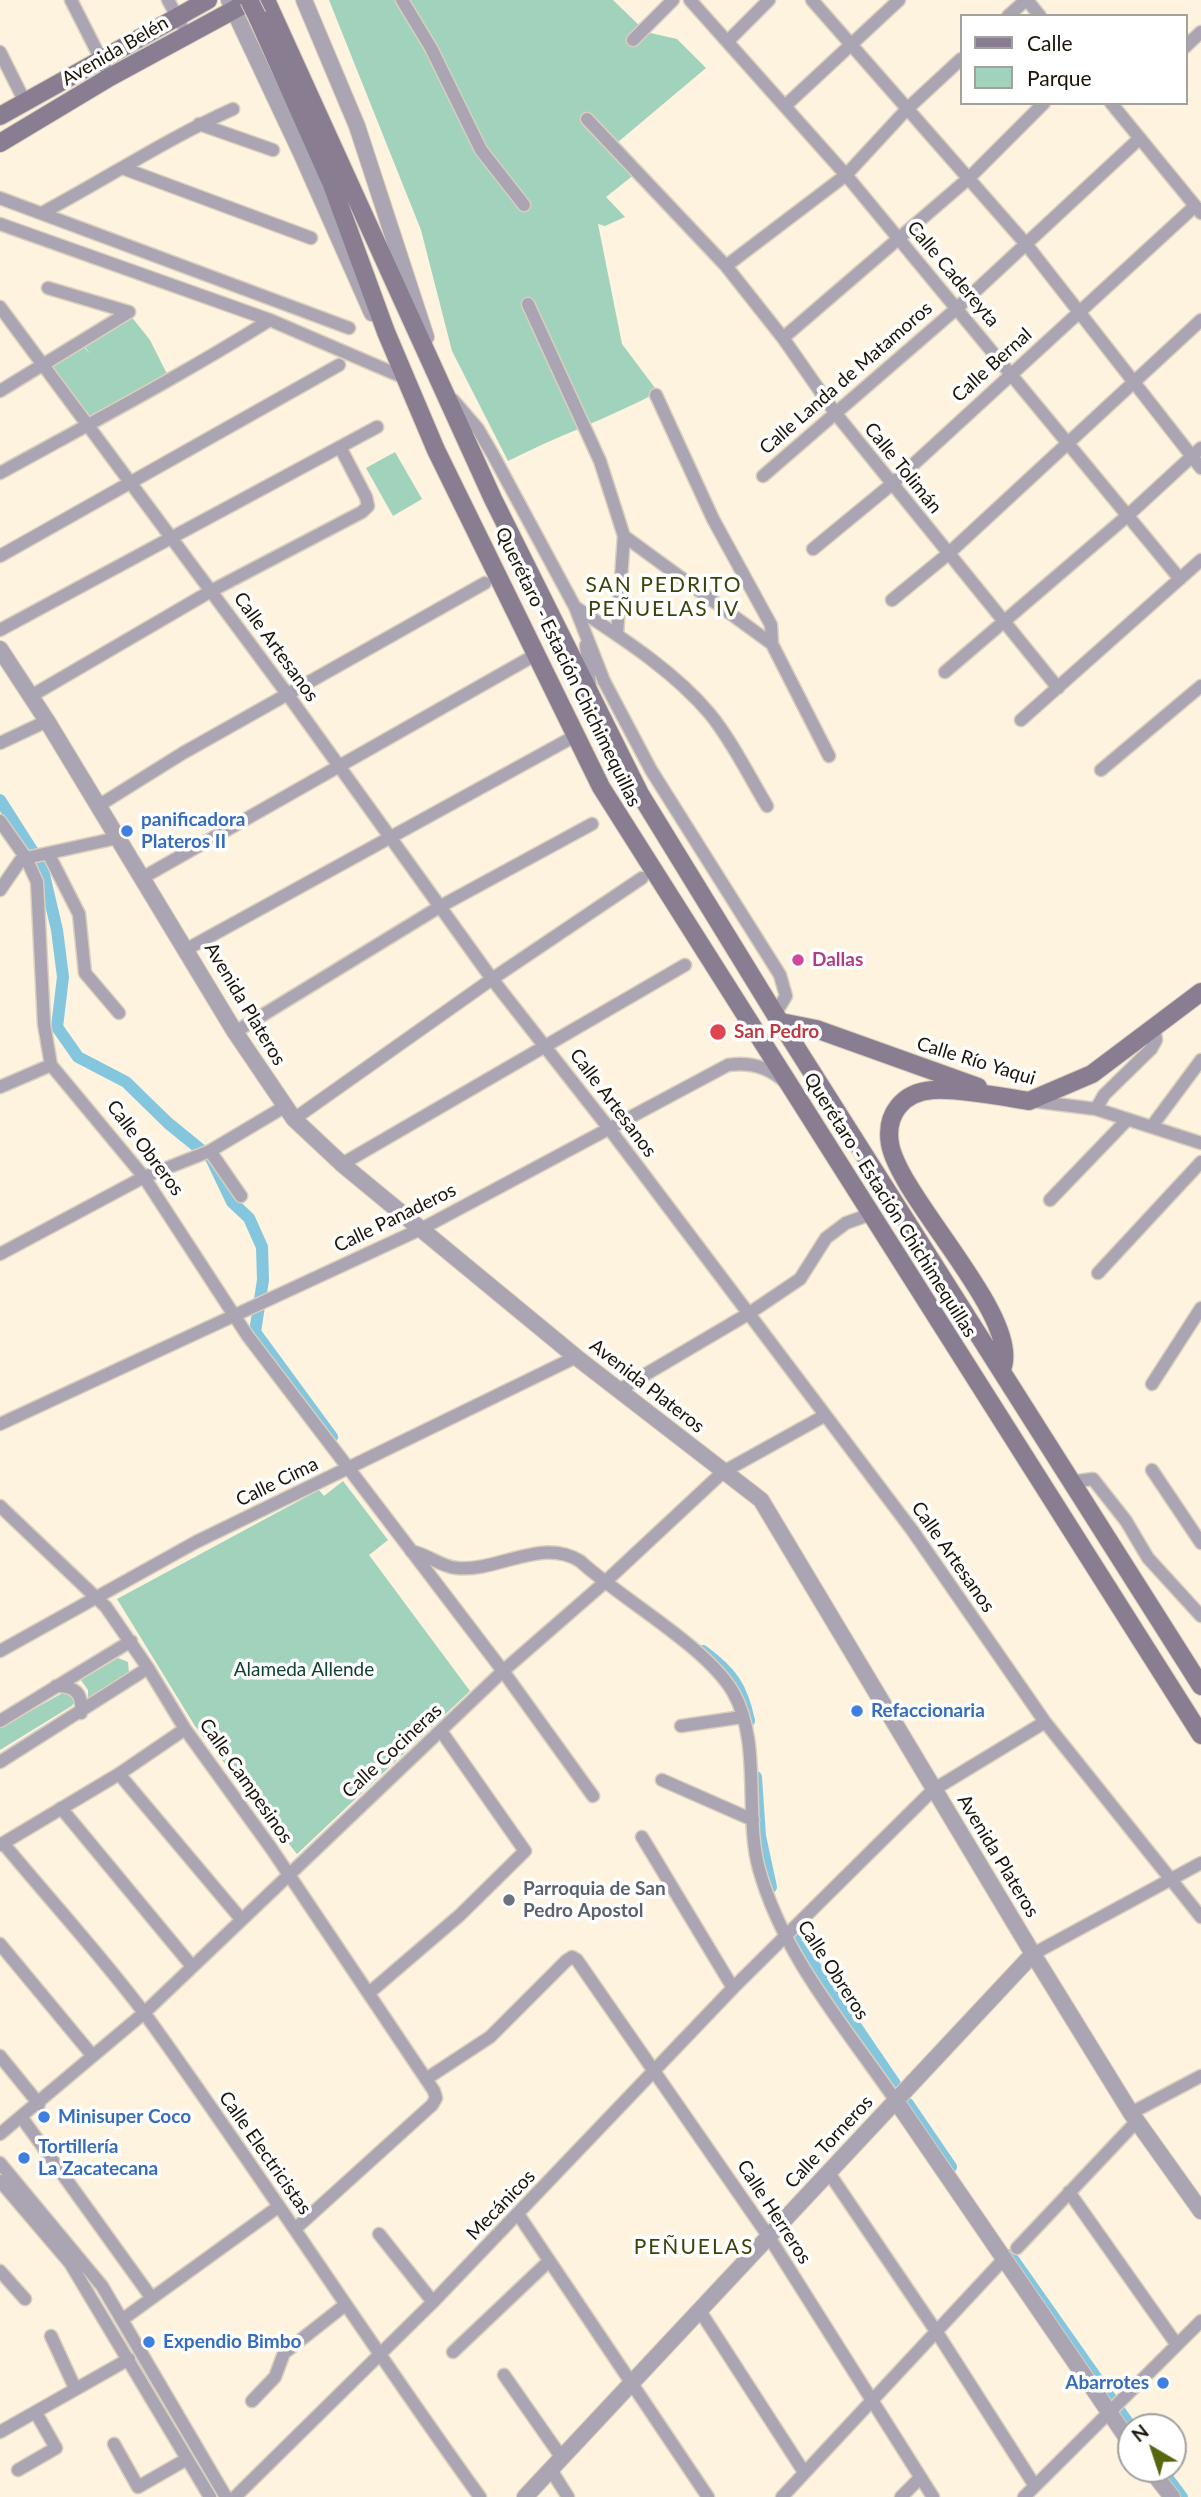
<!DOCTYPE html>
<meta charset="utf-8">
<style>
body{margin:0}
#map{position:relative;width:1201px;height:2497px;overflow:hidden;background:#fdf3df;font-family:Lato,sans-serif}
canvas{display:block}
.legend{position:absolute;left:960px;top:14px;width:228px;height:91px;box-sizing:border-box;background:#fff;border:2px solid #a3a19c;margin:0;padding:9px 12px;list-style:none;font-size:21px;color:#1a1408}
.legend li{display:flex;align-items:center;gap:14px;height:35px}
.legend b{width:35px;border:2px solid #a3a19c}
.north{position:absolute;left:1117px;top:2413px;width:70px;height:70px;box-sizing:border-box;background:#fff;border:2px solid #a3a19c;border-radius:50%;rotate:321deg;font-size:19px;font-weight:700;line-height:28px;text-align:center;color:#1a1408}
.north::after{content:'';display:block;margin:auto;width:24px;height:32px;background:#566710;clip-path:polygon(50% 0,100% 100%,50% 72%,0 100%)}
</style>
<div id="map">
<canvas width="1201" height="2497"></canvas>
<ul class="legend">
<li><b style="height:9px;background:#887d91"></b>Calle</li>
<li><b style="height:19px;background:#a1d2bb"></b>Parque</li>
</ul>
<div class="north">N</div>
</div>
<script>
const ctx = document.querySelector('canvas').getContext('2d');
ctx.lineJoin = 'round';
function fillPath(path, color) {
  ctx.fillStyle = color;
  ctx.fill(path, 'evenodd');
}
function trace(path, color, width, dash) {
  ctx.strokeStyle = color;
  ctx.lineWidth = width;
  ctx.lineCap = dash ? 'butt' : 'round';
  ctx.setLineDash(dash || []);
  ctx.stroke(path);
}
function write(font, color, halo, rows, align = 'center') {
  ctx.font = font + ' Lato,sans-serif';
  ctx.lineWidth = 7;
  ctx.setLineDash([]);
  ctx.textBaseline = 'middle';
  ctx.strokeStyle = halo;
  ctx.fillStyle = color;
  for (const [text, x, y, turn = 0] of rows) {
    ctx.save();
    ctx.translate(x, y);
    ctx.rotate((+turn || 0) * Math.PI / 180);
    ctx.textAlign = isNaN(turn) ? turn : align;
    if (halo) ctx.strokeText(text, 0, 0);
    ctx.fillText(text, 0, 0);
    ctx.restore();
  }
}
fillPath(new Path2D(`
 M329,0h284l33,32 31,7 29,29 -88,74 22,28 -34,27 19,20 -20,9 -7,-2 24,120 36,48c-49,26 -101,44 -150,69l-56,-110 -31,-121z
 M130,315l20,25 17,34 -82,45 -40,-52 38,-21 7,8 -7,-10z
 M395,452l27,47 -29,17 -27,-48z
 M343,1481l45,59 -19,15 101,136 -173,163 -102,-128 -78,-127 202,-109 5,6z
 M118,1658l10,4 1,11 -41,25v-8l-7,-10z
 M68,1690l7,4 1,8 -6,5 -70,43v-22z`), '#a1d2bb');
trace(new Path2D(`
 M0,800l42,66 15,64 6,47 -6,50 21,30 48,25 42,41 43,35 21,44 17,16 13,29 1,33 -8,52 77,105
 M703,1651c28,21 39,35 46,70
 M756,1777l4,59 11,51
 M797,1940l98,144
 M908,2104l43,63
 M1010,2255l121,172
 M1161,2469l21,28`), '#85c6df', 12);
const minor = new Path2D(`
 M71,0l39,77
 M168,0l13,24
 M402,0l29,48 50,102 43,55
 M690,0l156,175 334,404
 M812,0l214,244 175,224
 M1027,0l13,16
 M1008,16l18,-16
 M633,40l40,-40
 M728,41l41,-41
 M1185,47l16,-15
 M0,52l25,50
 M1111,103l90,110
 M785,106l114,-106
 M587,119l139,147 57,72 53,76 222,274
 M199,124l74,26
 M125,169l186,69
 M0,198l349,130
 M42,213c64,-34 126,-75 191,-104
 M0,224l270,96 135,58
 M726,266l120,-91 61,-66 54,-50
 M48,288l81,24
 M528,304l72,157 24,75 148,108
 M0,307l288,388 204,284 116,148 304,403 133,192 156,195
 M783,338l186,-160 75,-75
 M0,391l129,-79
 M656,395l57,124 58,106 1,19 57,112
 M453,400l25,29 14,24 83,154 29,74 47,89 129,205 6,21 -11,18
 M0,473c91,-50 182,-98 270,-153
 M763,476l193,-167 184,-171
 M813,549l79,-65 303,-278
 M0,556l339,-191
 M892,600l56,-46 253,-234
 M575,607c47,31 99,64 135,107 22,27 39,62 57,92
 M0,630l377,-203
 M617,634l7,-98
 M586,645l4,41
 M945,672l181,-155 75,-69
 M31,696l180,-105 151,-79 6,-6 -2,-9 -26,-50
 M1021,720l180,-160
 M0,743l47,-22
 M1101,770l100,-84
 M98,806l85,-53 302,-170
 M0,821l26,37 11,24 7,142 7,41 93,112 103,158 256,336 90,125
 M49,855l30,59 6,59 34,40
 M26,858l91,-20
 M142,878l393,-223
 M0,890l20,-29 6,-3
 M187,949l388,-213
 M235,1032l206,-126 151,-82
 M0,1087l51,-22
 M1032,1101l64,8 105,34
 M1096,1109l8,-14 47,-46 5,-9 -2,-12
 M294,1119l198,-140 150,-101
 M1152,1126l49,-66
 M210,1151l31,45
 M342,1164l343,-199
 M1050,1200l77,-80
 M0,1254l144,-77 66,-26 74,-44
 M1098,1273l103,-111
 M1152,1384l49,-76
 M619,1390l129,-76 52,-35 26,-41 20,-15 25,-9
 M0,1424l423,-196 305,-163c21,-3 41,2 57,17
 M1152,1470l49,73
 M1070,1482l23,-3 33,42 22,37 53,58
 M0,1506l106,101 42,61 37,61 86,119 163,243 2,7 -4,7 -137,124
 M411,1551c16,3 30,16 46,17 41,4 84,-31 123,-7 41,38 126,85 153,131 29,50 11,123 26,177 24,87 87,159 137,232
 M0,1651l196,-109 380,-185
 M56,1686c19,0 27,7 25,27
 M0,1721l131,-80
 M681,1726l61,-9
 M0,1762l148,-94
 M119,1774l122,145
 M662,1780l91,40
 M61,1808l130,157
 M642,1837l91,151
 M3,1843c47,57 98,112 142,171 115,159 220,324 335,483
 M0,1845l119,-71 66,-45
 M0,1944l92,111
 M1033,1954l168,-91
 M369,1993l91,-78 65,-64 -84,-120
 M0,2056l39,48
 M426,2079l64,-42 76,-76 6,-4 5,3 192,277 164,260
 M1131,2113l70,-37
 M22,2118l129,179
 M0,2134l144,-121 359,-342 101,-88 119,-111 101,-56
 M0,2163l102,123 124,211
 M829,2173l107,158 99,155
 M0,2181l70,82 140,234
 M1069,2192l108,153
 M518,2214l190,283
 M379,2234l54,68
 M1017,2248l120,-127
 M0,2271l25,28
 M700,2311l104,161
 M123,2319l155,-112
 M51,2336l24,52
 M453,2352l95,-90
 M504,2375l58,83
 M252,2401l23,-24 9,-24 61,-48
 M0,2432l129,-73
 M114,2444l24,43 49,-28
 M18,2470l38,-22 -20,-35
 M551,2470l17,27
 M235,2497l198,-195 300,-314 200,-198 112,-68
 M782,2497l221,-237
 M901,2497l19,-19
 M1024,2497l177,-176`);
const tertiary = new Path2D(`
 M229,0l73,155 70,158
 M304,0l53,126 69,211
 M0,649l47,72 188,311 59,87 48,45 234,193 185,143 272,454 98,159 70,98
 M896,2101l235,343
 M1150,2469l22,28
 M525,2497l508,-543`);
const secondary = new Path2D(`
 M266,0l227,499 147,295 135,220 426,672
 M257,16l74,166 55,150 50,118 165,337 600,948
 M0,116l208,-116
 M0,143l110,-66 142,-77
 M781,1022l35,7 162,58
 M1029,1101l63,-27 109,-82
 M1002,1369c21,-51 -102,-170 -112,-225 -5,-30 13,-52 43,-54 24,-2 71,7 96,11`);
trace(minor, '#d9cfbd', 15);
trace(tertiary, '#d9cfbd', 18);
trace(secondary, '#d9cfbd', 20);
trace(minor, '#aba4b2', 12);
trace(tertiary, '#aba4b2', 16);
trace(secondary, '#887d91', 18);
const secondaryBridge = new Path2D(`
 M249,0l8,16`);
trace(secondaryBridge, '#d9cfbd', 20, []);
trace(secondaryBridge, '#887d91', 18);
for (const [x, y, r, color] of [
 [127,831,7,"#3f7fe0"],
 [798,960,7,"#d1479c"],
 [718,1032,9,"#e0444e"],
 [857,1711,7,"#3f7fe0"],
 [509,1900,7,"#6b7280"],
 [44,2117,7,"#3f7fe0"],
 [24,2158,7,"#3f7fe0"],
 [149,2342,7,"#3f7fe0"],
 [1163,2383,7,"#3f7fe0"]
]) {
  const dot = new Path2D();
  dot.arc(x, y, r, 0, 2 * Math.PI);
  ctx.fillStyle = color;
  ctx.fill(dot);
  trace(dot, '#fff', 2.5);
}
write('19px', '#1a1408', '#fff', [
 ["Avenida Belén",115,51,-30],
 ["Calle Cadereyta",953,274,50],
 ["Calle Bernal",992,365,-42],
 ["Calle Landa de Matamoros",846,378,-41],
 ["Calle Tolimán",903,468,51],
 ["Calle Artesanos",276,647,54],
 ["Querétaro - Estación Chichimequillas",568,667,64],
 ["Avenida Plateros",245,1004,59],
 ["Calle Río Yaqui",976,1061,17],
 ["Calle Artesanos",613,1103,53],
 ["Calle Obreros",145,1148,53],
 ["Querétaro - Estación Chichimequillas",890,1205,58],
 ["Calle Panaderos",395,1218,-26],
 ["Avenida Plateros",647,1386,38],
 ["Calle Cima",277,1482,-26],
 ["Calle Artesanos",953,1557,55],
 ["Calle Cocineras",392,1751,-43],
 ["Calle Campesinos",246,1781,55],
 ["Avenida Plateros",998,1856,59],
 ["Calle Obreros",833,1970,57],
 ["Calle Torneros",829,2142,-47],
 ["Calle Electricistas",265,2153,55],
 ["Mecánicos",501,2205,-46],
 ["Calle Herreros",774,2212,57]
]);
write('bold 19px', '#366cbe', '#fff', [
 ["panificadora",141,820],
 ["Plateros II",141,842],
 ["Refaccionaria",871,1711],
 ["Minisuper Coco",58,2117],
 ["Tortillería",38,2147],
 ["La Zacatecana",38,2169],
 ["Expendio Bimbo",163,2342],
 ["Abarrotes",1149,2383,"right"]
], 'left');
write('bold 19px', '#b23c85', '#fff', [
 ["Dallas",812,960]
], 'left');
write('bold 19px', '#be3a42', '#fff', [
 ["San Pedro",734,1032]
], 'left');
write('19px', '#0e422f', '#fff', [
 ["Alameda Allende",304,1670]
]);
write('bold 19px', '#5b616d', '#fff', [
 ["Parroquia de San",523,1889],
 ["Pedro Apostol",523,1911]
], 'left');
ctx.letterSpacing = '2px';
write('21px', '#39440a', '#fff', [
 ["SAN PEDRITO",664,585],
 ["PEÑUELAS IV",664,609],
 ["PEÑUELAS",694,2247]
]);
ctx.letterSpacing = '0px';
</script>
